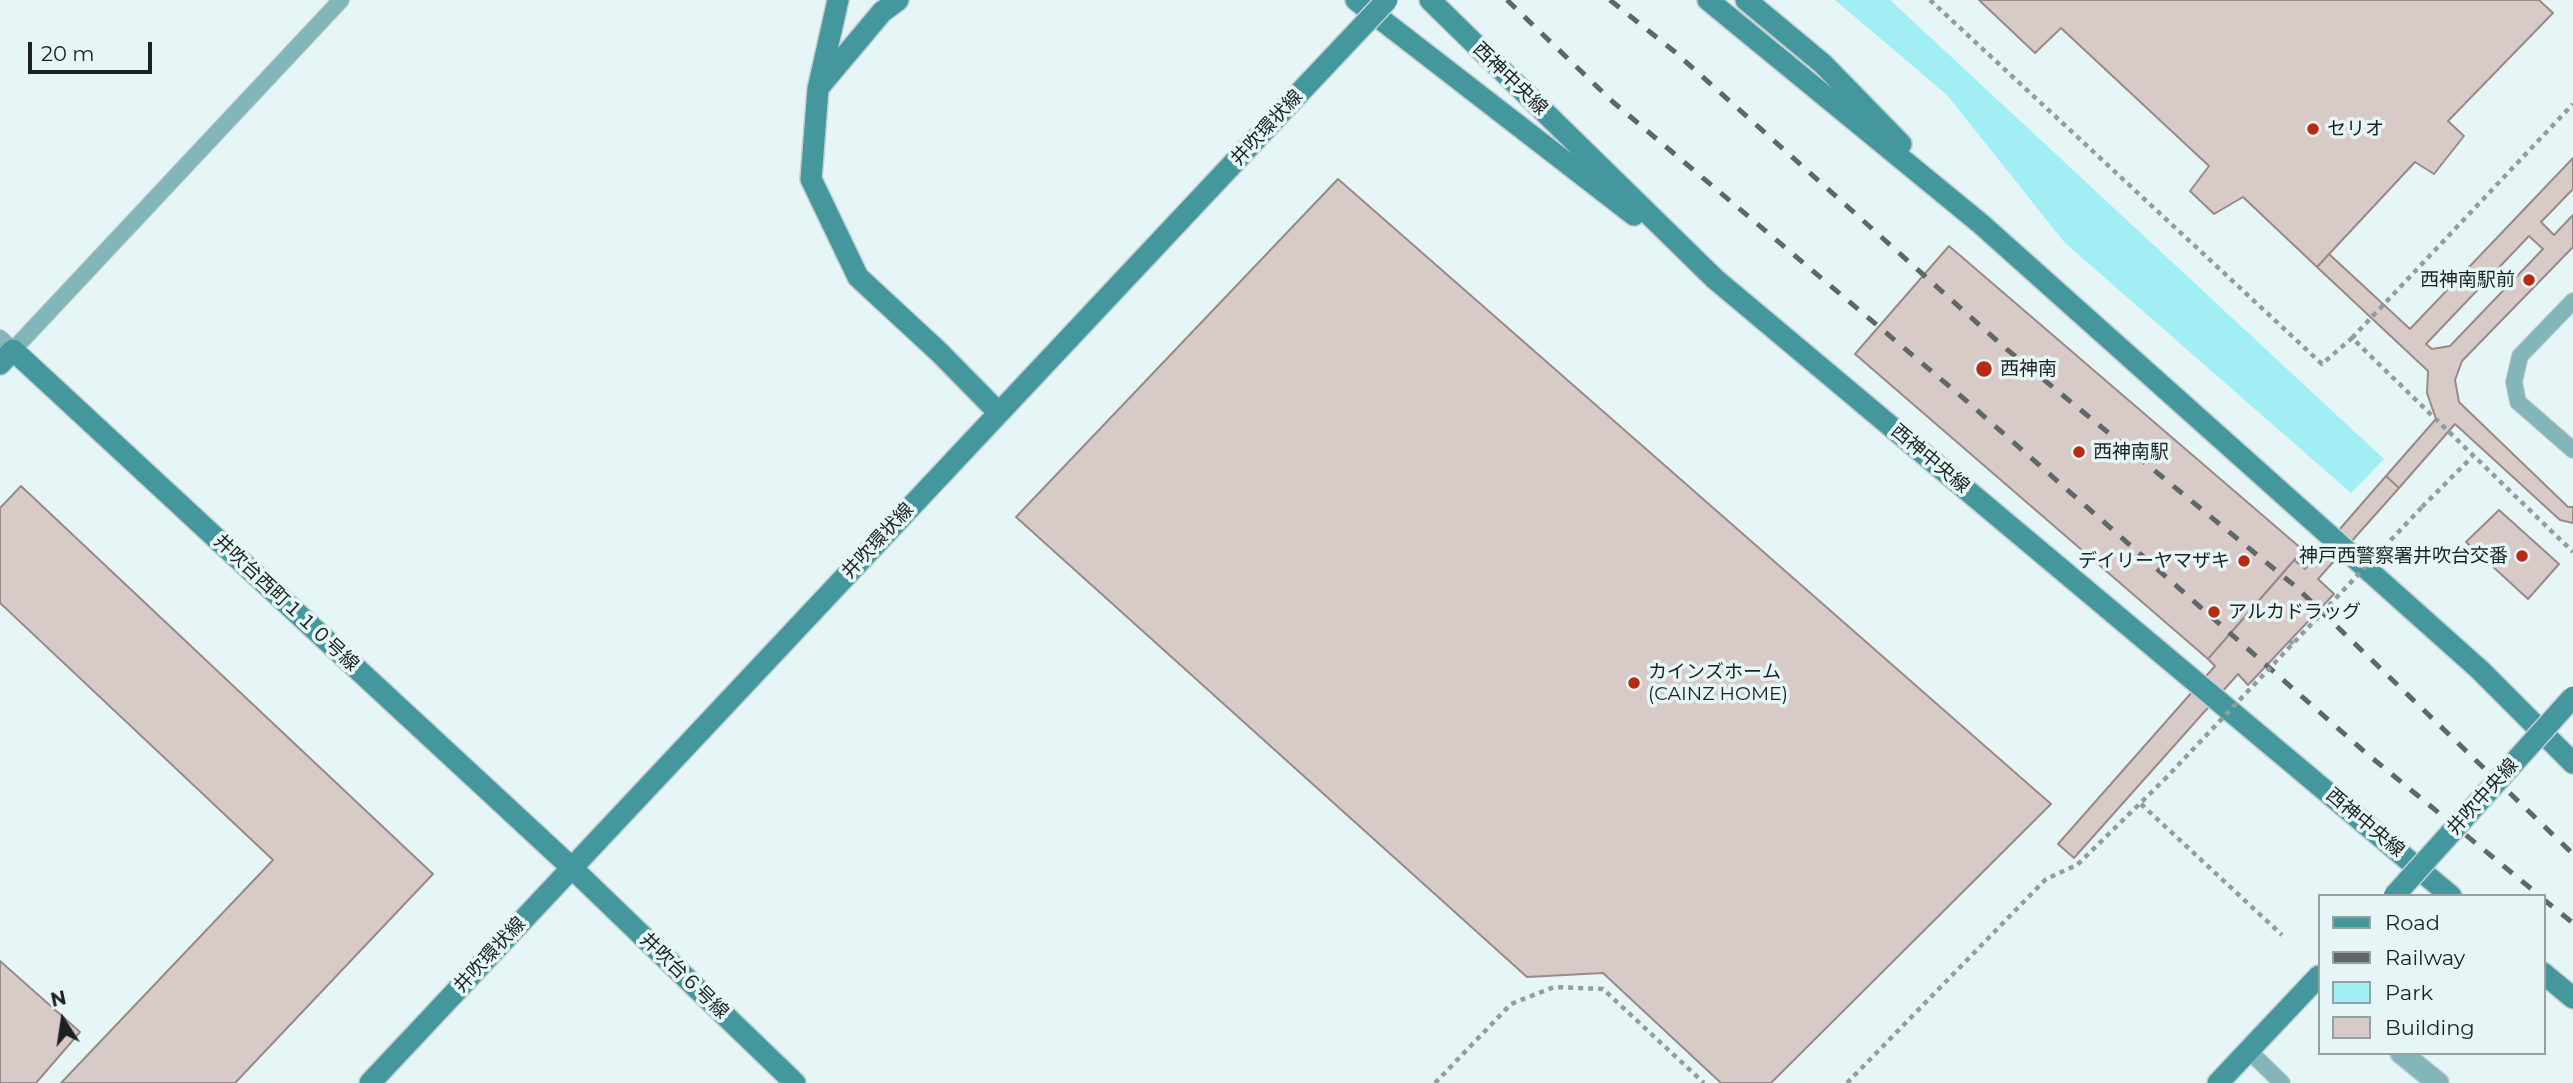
<!DOCTYPE html>
<meta charset="utf-8">
<style>
body{margin:0}
#map{position:relative;width:2573px;height:1083px;overflow:hidden;background:#e6f6f7;font-family:Montserrat,sans-serif}
canvas{display:block}
.legend{position:absolute;left:2318px;top:894px;width:228px;height:161px;box-sizing:border-box;background:#e6f6f7;border:2px solid #95a1a2;margin:0;padding:9px 12px;list-style:none;font-size:21px;color:#1c2122}
.legend li{display:flex;align-items:center;gap:14px;height:35px}
.legend b{width:35px;border:2px solid #95a1a2}
.north{position:absolute;left:28px;top:985px;width:70px;height:70px;-webkit-text-stroke:5px #e6f6f7;paint-order:stroke;rotate:348deg;font-size:19px;font-weight:700;line-height:28px;text-align:center;color:#1c2122}
.north::after{content:'';display:block;margin:auto;width:24px;height:32px;background:#1c2122;clip-path:polygon(50% 0,100% 100%,50% 72%,0 100%)}
.scale{position:absolute;left:28px;top:42px;width:124px;height:32px;box-sizing:border-box;border:4px solid #1c2122;border-top:0;padding-left:9px;font-size:21px;line-height:24px;white-space:nowrap;color:#1c2122;-webkit-text-stroke:5px #e6f6f7;paint-order:stroke}
</style>
<div id="map">
<canvas width="2573" height="1083"></canvas>
<ul class="legend">
<li><b style="height:9px;background:#44979d"></b>Road</li>
<li><b style="height:9px;background:#5f6768"></b>Railway</li>
<li><b style="height:19px;background:#a1eff4"></b>Park</li>
<li><b style="height:19px;background:#d8cac7"></b>Building</li>
</ul>
<div class="north">N</div>
<div class="scale">20 m</div>
</div>
<script>
const ctx = document.querySelector('canvas').getContext('2d');
ctx.lineJoin = 'round';
function fillPath(path, color) {
  ctx.fillStyle = color;
  ctx.fill(path, 'evenodd');
}
function trace(path, color, width, dash) {
  ctx.strokeStyle = color;
  ctx.lineWidth = width;
  ctx.lineCap = dash ? 'butt' : 'round';
  ctx.setLineDash(dash || []);
  ctx.stroke(path);
}
function write(font, color, halo, rows, align = 'center') {
  ctx.font = font + ' Montserrat,"Noto Sans JP",sans-serif';
  ctx.lineWidth = 7;
  ctx.setLineDash([]);
  ctx.textBaseline = 'middle';
  ctx.strokeStyle = halo;
  ctx.fillStyle = color;
  for (const [text, x, y, turn = 0] of rows) {
    ctx.save();
    ctx.translate(x, y);
    ctx.rotate((+turn || 0) * Math.PI / 180);
    ctx.textAlign = isNaN(turn) ? turn : align;
    if (halo) ctx.strokeText(text, 0, 0);
    ctx.fillText(text, 0, 0);
    ctx.restore();
  }
}
fillPath(new Path2D(`
 M1835,0h55l494,459 -33,34 -286,-250 -118,-148z`), '#a1eff4');
const building = new Path2D(`
 M1979,0h560l14,13 -105,108 16,15 -30,38 -19,-12 -98,105 -74,-70 -29,17 -24,-23 19,-25 -148,-138 -26,25z
 M2573,158v31l-32,33 13,13 19,-20v32l-111,114 -7,19 4,22 109,105h5v16l-13,-3 -105,-96 -56,64 -13,-12 50,-57 -9,-26 1,-22 -111,-104 12,-13 81,75zM2529,236l14,13 -93,97 -18,3 -6,-5z
 M1338,179l713,625 -280,279h-50l-118,-110 -76,4 -511,-460z
 M1949,246l354,304 -95,109 -353,-305z
 M2386,476l13,12 -81,91 16,15 -86,91 -10,-11 -164,184 -16,-14 157,-178 -7,-7 86,-99 11,9z
 M21,486l412,388 -198,209h-174l212,-223 -273,-257v-95z
 M2499,510l60,54 -31,35 -62,-57z
 M0,961l80,71 -44,51h-36z`);
fillPath(building, '#d8cac7');
trace(building, '#988a88', 2);
const lane = new Path2D(`
 M2573,301l-53,55 -6,26 4,20 55,48
 M0,338l13,12 328,-350
 M2249,1051l33,32`);
const street = new Path2D(`
 M2401,1053l37,30`);
const secondary = new Path2D(`
 M838,0l-20,89 -7,90 47,98 81,75 60,61
 M1356,0l278,215
 M1430,0l285,279 736,617
 M1708,0l273,224 499,446 93,93
 M1746,0l77,64 78,80
 M819,87l63,-75 16,-12
 M0,364l13,-14 559,518 223,215
 M2543,973l30,25
 M370,1083l935,-996
 M2218,1083l101,-107`);
trace(lane, '#c2d0d1', 18);
trace(street, '#c2d0d1', 24);
trace(secondary, '#c2d0d1', 24);
trace(new Path2D(`
 M1930,0l392,364 30,-26 221,214
 M2352,338l221,-234
 M2422,507l50,-50
 M2290,641l3,3
 M2141,804l141,131
 M1435,1083l76,-79 43,-17 49,2 101,94
 M1847,1083l199,-204 31,-14 87,-85`), '#919d9e', 4.5, [5, 5]);
trace(lane, '#83b6b9', 16);
trace(street, '#83b6b9', 21);
trace(secondary, '#44979d', 21);
trace(new Path2D(`
 M1507,0l106,102 349,295 404,356 174,143
 M1610,0l65,52 329,295 291,239 278,268
 M2543,899l30,24`), '#5f6768', 5, [12, 12]);
const secondaryBridge = new Path2D(`
 M1305,87l82,-87
 M2394,896l179,-199`);
trace(secondaryBridge, '#c2d0d1', 24, []);
trace(new Path2D(`
 M2164,780l258,-273`), '#919d9e', 4.5, [5, 5]);
trace(secondaryBridge, '#44979d', 21);
for (const [x, y, r, color] of [
 [2313,129,7,"#b72b12"],
 [2529,280,7,"#b72b12"],
 [1984,369,9,"#b72b12"],
 [2079,452,7,"#b72b12"],
 [2522,556,7,"#b72b12"],
 [2244,561,7,"#b72b12"],
 [2214,612,7,"#b72b12"],
 [1634,683,7,"#b72b12"]
]) {
  const dot = new Path2D();
  dot.arc(x, y, r, 0, 2 * Math.PI);
  ctx.fillStyle = color;
  ctx.fill(dot);
  trace(dot, '#e6f6f7', 2.5);
}
write('19px', '#1c2122', '#e6f6f7', [
 ["西神中央線",1510,79,44],
 ["井吹環状線",1267,128,-47],
 ["西神中央線",1930,459,40],
 ["井吹環状線",878,541,-47],
 ["井吹台西町１１０号線",286,603,43],
 ["井吹中央線",2483,797,-48],
 ["西神中央線",2365,823,40],
 ["井吹環状線",490,955,-47],
 ["井吹台６号線",684,976,44]
]);
write('19px', '#1c2122', '#e6f6f7', [
 ["セリオ",2327,129],
 ["西神南駅前",2515,280,"right"],
 ["西神南",2000,369],
 ["西神南駅",2093,452],
 ["神戸西警察署井吹台交番",2508,556,"right"],
 ["デイリーヤマザキ",2230,561,"right"],
 ["アルカドラッグ",2228,612],
 ["カインズホーム",1648,672],
 ["(CAINZ HOME)",1648,694]
], 'left');
</script>
